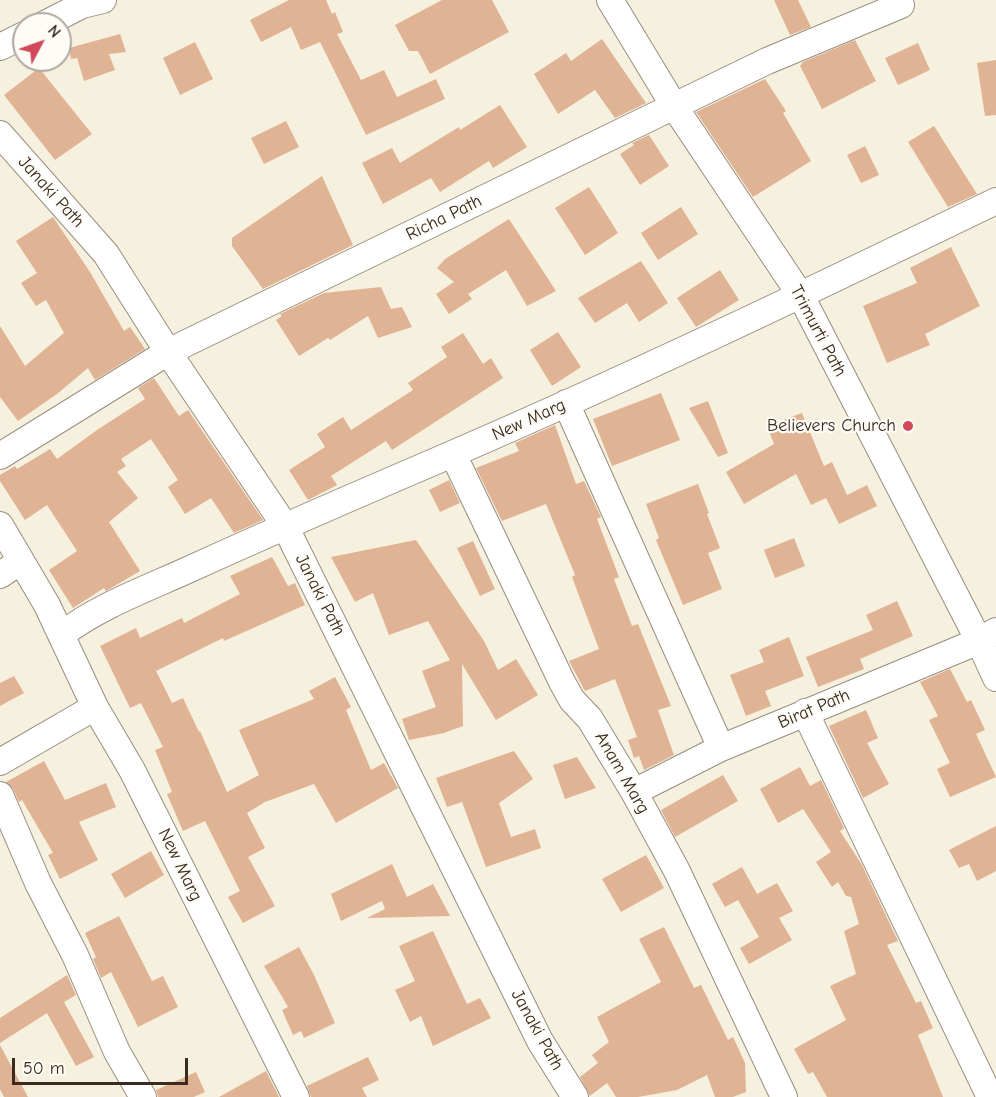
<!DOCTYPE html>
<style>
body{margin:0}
#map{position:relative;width:996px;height:1097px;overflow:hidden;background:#f6f0de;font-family:"Comic Neue",sans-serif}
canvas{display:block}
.north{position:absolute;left:12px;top:12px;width:60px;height:60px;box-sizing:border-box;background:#fdfcf7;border:2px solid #afa8a0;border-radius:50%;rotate:49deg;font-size:16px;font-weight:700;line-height:24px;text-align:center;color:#3b2a1e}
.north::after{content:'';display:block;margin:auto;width:21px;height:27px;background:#d1495b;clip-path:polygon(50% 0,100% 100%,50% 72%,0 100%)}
.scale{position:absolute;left:12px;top:1058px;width:176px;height:27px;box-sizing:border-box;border:3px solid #3b2a1e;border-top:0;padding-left:8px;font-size:18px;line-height:21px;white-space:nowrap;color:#3b2a1e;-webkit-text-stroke:4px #fdfcf7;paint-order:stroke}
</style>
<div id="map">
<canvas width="996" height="1097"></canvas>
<div class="north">N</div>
<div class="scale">50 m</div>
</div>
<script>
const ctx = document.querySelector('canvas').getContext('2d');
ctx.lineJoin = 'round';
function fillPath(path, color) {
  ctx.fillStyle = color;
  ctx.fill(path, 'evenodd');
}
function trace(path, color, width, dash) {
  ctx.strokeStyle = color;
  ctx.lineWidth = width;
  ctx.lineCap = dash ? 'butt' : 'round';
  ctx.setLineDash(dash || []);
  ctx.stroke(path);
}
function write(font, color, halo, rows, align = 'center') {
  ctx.font = font + ' "Comic Neue",sans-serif';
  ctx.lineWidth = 4.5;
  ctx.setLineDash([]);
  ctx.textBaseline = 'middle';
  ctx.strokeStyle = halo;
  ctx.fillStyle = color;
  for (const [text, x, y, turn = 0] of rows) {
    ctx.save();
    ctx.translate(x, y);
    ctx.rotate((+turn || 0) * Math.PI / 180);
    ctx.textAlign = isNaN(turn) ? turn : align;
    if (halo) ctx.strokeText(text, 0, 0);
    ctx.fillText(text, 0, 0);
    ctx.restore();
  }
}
fillPath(new Path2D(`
 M289,0h37l6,14 3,-2 8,20 -6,2 24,46 23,-10 13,27 39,-18 9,20 -79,36 -46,-93 -19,8 -10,-23 -30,15 -11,-22z
 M442,0h50l17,32 -79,42 -12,-23h-9l-14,-26z
 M774,0h24l13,27 -21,8z
 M120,34l6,18 -17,2 6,16 -31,11 -7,-23 -6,1 -2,-11z
 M602,39l44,64 -31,15 -20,-28 -37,24 -24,-40 32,-21 5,8z
 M855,40l21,41 -54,28 -22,-43 3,-4z
 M195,42l18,37 -33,16 -17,-37z
 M918,43l12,27 -32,15 -13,-27z
 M996,60v55l-11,1 -8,-53z
 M39,68l53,66 -37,26 -51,-65z
 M765,79l21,32 -3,2 28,48 -58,36 -57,-85z
 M500,105l27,42 -34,21 -4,-7 -49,31 -9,-14 -48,26 -21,-41 30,-15 8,15 59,-36 1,3z
 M286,121l13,26 -35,17 -13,-26z
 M934,126l43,68 -29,13 -40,-65z
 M649,135l20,31 -29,19 -20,-31 14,-9 -2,-2z
 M865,146l14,29 -18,8 -14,-28z
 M322,176l31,69 -90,44 -31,-43v-8z
 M589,187l29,46 -33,22 -30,-47z
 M681,207l17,27 -40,26 -17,-27z
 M53,217l37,55 34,59 6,-4 15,22 -50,31 -7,-12 -31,26 -39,27 -18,-24v-71l25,40 39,-33 -18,-33 -10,6 -15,-23 16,-10 -21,-32z
 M509,219l47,72 -29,15 -21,-36 -38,24 4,5 -23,15 -13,-20 18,-12 -17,-14 8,-9z
 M951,247l29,59 -55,28 5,11 -43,18 -24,-57 54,-23 -7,-15z
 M641,261l27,42 -29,19 -12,-19 -32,20 -17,-25z
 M720,270l19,30 -43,27 -19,-29z
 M381,287l10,22 11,-2 10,20 -34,11 -10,-22 -38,24 -2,-2 -29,18 -23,-36 6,-4 -2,-2 44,-21z
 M558,332l23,35 -29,19 -22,-36z
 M463,333l20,31 8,-6 12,20 -111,72 -6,-9 -55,35 6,9 -29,15 -19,-30 36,-23 -8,-13 26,-17 8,13 62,-40 -5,-7 39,-26 -6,-10z
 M154,378l25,38 9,-6 75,110 -29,13 -23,-35 -26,16 -17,-27 10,-7 -27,-41 -30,20 5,7 -9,6 21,26 -29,24 31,49 -34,20 -2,-3 -31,20 -24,-38 28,-19 -30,-46 -22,15 -25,-39v-6l15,-9 2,3 33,-20 7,10 40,-29 48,-31 -7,-11z
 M661,393l19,47 -68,26 -19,-47z
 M708,401l20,52 -10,4 -29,-49z
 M802,413l22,53 8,-4 15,33 20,-10 10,21 -38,18 -13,-26 -15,7 -15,-31 -52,30 -18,-32 48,-28 -7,-18z
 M555,425l21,59 8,-3 15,32 2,4 -4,2 22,58 -5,2 18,47 6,-2 33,82 -13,4 16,45 -30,15 -5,-14 -5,2 -6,-18 9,-3 -22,-58 -30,12 -16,-30 30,-12 -27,-72 3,-2 -29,-71 -44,17 -26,-53 43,-17 -4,-8z
 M449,480l11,23 -20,9 -11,-22z
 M698,484l11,29 -2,1 13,34 -12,5 14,36 -39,16 -27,-65 3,-2 -13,-34z
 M794,538l11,28 -30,12 -11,-28z
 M416,540l68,101 14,29 18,-11 22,36 -42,25 -34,-56 1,62 -19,7 -35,7 -7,-21 34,-12 -14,-36 28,-11 -22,-39 -39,14 -16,-42 -18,9 -24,-45z
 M473,541l22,48 -15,7 -23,-48z
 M272,557l16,29 7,-3 10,22 -81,36 -1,-3 -67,33 16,32 11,-5 16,34 1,-1 27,61 32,-17 -20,-45 75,-31 -5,-8 26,-14 16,30 -5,3 25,60 13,-7 14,25 -62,35 -22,-39 -49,18 -18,11 18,35 -17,9 27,49 -32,17 -15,-26 12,-6 -35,-70 -22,10 -16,-37 5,-2 -17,-42 8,-3 -22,-44 -11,5 -30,-62 36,-18 4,10 42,-20 2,5 56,-29 -10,-18z
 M897,601l16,35 -53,23 4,10 -46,18 -12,-30 67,-27 -7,-15z
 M789,637l15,39 -39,15 6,15 -25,10 -16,-41 34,-13 -5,-12z
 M950,669l17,33 4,-2 14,30 -9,4 20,43 -46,20 -13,-28 13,-6 -21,-43 9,-4 -18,-34z
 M14,676l10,17 -24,13v-23z
 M866,710l12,28 -11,5 22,41 -26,14 -34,-72z
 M514,751l19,28 -34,24 12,34 24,-8 6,19 -55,19 -24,-65 -15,5 -11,-29z
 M577,757l19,31 -31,11 -12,-34z
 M44,761l21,39 41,-17 10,24 -37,15 19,38 -38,19 -12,-24 5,-2 -31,-53 -3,2 -6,-13 -7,-7z
 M800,767l10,19 11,-6 23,48 -4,3 22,34 36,76 -11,4 29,58 5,-2 12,27 -15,7 25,62h-116l-14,-25 -5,2 -14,-25 52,-29 -16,-34 26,-12 -12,-43 15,-7 -8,-27 -5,-1 -8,-14 -6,5 -16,-25 15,-10 -28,-43 -25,14 -18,-34z
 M723,775l15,26 -63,36 -14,-27z
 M996,826v45l-19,10 -8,-17 -10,4 -10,-18z
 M151,851l13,24 -39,23 -14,-24z
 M646,855l18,33 -43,24 -19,-33z
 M392,864l15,33 26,-13 17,32 -83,2 18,-9 -3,-8 -41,20 -10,-27z
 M742,867l15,27 20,-11 16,28 -14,7 13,22 -43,24 -9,-16 19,-11 -21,-37 -13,7 -13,-23z
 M119,916l33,65 11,-5 15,31 -40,20 -27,-55 -10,6 -8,-19 3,-2 -11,-24z
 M664,927l30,61 7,-3 27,55 5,-3 12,26 1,29 -13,5h-18l-8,-22 -30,15 -39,7h-22l-9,-14 -17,13 -10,-19 18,-14 -6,-8 17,-13 -12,-25 64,-35 -22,-43z
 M433,931l34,73 13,-6 11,20 -58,28 -12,-30 -11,6 -15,-32 20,-9 -16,-35z
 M299,947l15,28 21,48 -31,15 -3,-7 -8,4 -11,-25 6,-3 -24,-41z
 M67,975l9,20 -12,7 30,55 -18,9 -29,-53 -47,30v-25z
 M0,1045l28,52h-24l-4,-8z
 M368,1057l11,23 -17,8 5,9h-56l-4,-11z
 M266,1071l13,26h-60z
 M196,1072l9,20 -11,5h-36l-2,-7z`), '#e0b394');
const minor = new Path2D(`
 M610,0l64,106 127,190 178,345 17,37
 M45,24l37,-19 21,-5
 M0,47l24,-12
 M0,134l106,120 62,98 117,174 255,515 35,56
 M566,403l155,345
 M453,454l109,228 10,18 18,19 44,73 43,79 107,226
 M0,456l168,-104 599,-291 134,-56
 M0,525l47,80 48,102 37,63 164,327
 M0,575l21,-14
 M61,635c38,-29 85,-46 129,-66 77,-35 155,-69 232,-102 194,-83 384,-174 574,-266
 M805,712l185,385
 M0,762l95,-55
 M634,792l87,-44 258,-107 17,-10
 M0,795l38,88 37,72 42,97 26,45`);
trace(minor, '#988d7e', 28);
trace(minor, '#fff', 26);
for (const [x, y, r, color] of [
 [908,426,6,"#d1495b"]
]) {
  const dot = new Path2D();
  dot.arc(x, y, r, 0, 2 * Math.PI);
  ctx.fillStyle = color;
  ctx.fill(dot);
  trace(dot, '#fdfcf7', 2);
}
write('18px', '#3b2a1e', '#fdfcf7', [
 ["Janaki Path",51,192,48],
 ["Richa Path",444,218,-26],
 ["Trimurti Path",818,331,62],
 ["New Marg",529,420,-24],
 ["Janaki Path",320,595,63],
 ["Birat Path",814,709,-23],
 ["Anam Marg",622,773,60],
 ["New Marg",180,865,64],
 ["Janaki Path",537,1030,61]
]);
write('18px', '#3b2a1e', '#fdfcf7', [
 ["Believers Church",896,426]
], 'right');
</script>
